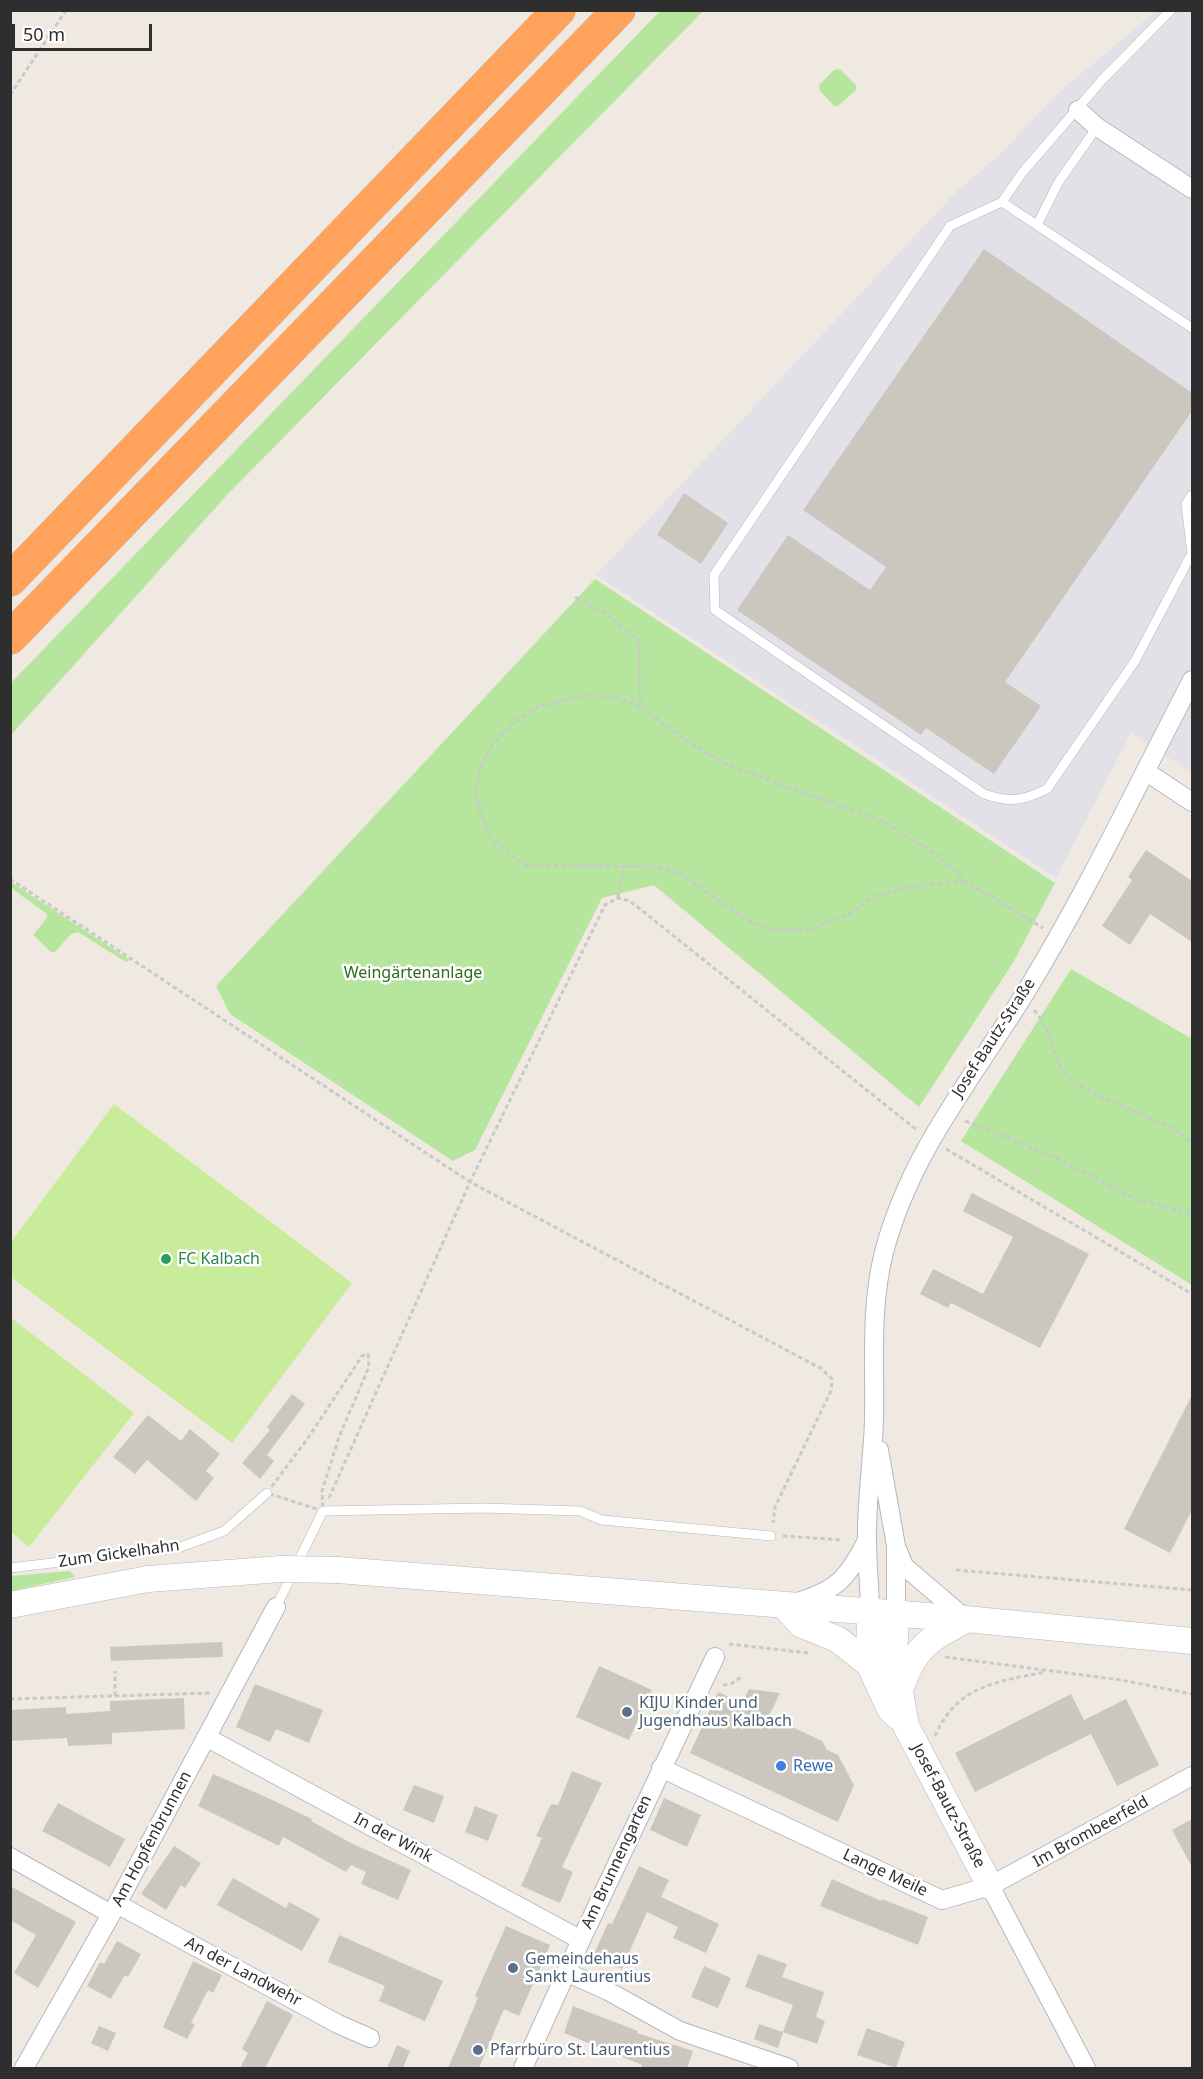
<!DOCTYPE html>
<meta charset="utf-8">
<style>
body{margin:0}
#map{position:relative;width:1203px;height:2079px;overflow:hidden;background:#efe9e1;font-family:"Noto Sans",sans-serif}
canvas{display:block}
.frame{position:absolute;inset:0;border:12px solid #2e2e2e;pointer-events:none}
.scale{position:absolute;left:12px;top:24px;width:140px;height:27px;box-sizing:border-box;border:3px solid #2e2e2e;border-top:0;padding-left:8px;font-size:18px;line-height:21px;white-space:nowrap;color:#2e2e2e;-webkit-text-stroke:4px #fff;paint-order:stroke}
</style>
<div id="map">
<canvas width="1203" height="2079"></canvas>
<div class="frame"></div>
<div class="scale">50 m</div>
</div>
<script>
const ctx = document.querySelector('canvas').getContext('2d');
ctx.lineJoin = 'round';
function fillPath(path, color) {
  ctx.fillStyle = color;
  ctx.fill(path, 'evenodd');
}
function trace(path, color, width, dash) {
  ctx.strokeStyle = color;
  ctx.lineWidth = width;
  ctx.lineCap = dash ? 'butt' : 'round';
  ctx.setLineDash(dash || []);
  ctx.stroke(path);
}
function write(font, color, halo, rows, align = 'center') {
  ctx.font = font + ' "Noto Sans",sans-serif';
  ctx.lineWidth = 5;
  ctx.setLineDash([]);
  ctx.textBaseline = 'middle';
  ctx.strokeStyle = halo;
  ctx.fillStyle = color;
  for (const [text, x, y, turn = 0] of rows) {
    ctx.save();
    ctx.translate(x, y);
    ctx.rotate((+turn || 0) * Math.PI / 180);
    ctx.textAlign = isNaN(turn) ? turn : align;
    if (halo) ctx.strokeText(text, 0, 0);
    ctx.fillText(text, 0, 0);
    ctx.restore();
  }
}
fillPath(new Path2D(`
 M1156,11h36v762l-61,-40 -75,145 -460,-303 361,-384 41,-35 60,-63z`), '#e3e1e8');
fillPath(new Path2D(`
 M660,11h43l-477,485 -215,239v-52z
 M840,69l16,16v5l-18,16h-4l-14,-15 -1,-6 15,-15z
 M595,579l460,304 -41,78 -95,146 -265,-222 -52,13 -127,252 -22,11 -223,-147 -14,-28z
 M10,882h1l119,78 -4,2 -48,-30 -7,2 -16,18h-4l-18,-17 14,-17v-4l-36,-26z
 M1071,969l121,70v246l-231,-144z
 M70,1571l5,6 -64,14v-15z`), '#b6e59e');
fillPath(new Path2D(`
 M114,1104l238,179 -120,160 -221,-166v-35z
 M10,1317l124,96 -105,134 -18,-15z`), '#c9ec9a');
fillPath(new Path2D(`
 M984,249l208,144v18l-187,271 36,24 -47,68 -68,-46 -5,7 -184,-125 51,-75 82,55 16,-23 -83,-57z
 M684,493l44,30 -27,41 -44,-29z
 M1146,850l46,31v61l-42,-28 -20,31 -28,-19 30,-46 -4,-3z
 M972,1193l117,61 -49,94 -89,-45 -3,5 -28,-14 13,-25 50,25 30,-57 -50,-26z
 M292,1394l13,10 -38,51 7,6 -14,18 -18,-16 28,-33 -3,-3z
 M1192,1395v115l-22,43 -46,-24z
 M148,1415l33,26 9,-12 30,25 -14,17 8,7 -18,23 -49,-41 -12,14 -22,-17z
 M222,1642l1,15 -112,4 -1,-14z
 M599,1666l53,24 -23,50 -53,-23z
 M255,1684l68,26 -14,33 -33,-14 -6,13 -34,-15z
 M749,1689l31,4 -11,23 53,25 5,9 11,5 16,30 -16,37 -148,-69 28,-61 24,11z
 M1071,1694l13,26 42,-21 33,66 -42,21 -26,-52 -116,58 -20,-39z
 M184,1698l1,31 -73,4v11l-44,2 -1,-8 -57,3v-31l56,-3v7l44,-3v-10z
 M572,1771l30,12 -40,84 11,5 -13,31 -39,-17 21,-48 -6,-2 15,-32 7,1z
 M213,1774l55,24 44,21 -1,2 40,22 60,27 -13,30 -37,-16 5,-12 -15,-7 -5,7 -63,-35 -4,9 -81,-40z
 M414,1785l30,11 -10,27 -31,-13z
 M664,1798l37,17 -14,32 -37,-17z
 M58,1803l67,36 -15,28 -68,-36z
 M475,1806l23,9 -10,26 -23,-9z
 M1192,1819v48l-20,-37z
 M174,1846l27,17 -16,25 -4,-3 -15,25 -25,-16z
 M639,1866l30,14 -8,17 58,27 -13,29 -33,-15 5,-11 -31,-15 -25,57 -29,-13 15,-33 4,1z
 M233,1878l53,30 3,-6 31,17 -18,32 -85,-46z
 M832,1879l49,22 1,-2 46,18 -10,28 -98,-39z
 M10,1886l66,36 -38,66 -24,-15 22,-38 -26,-15z
 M506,1926l44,19 -31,71 -15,-7 -25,59h-31l30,-70 -3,-2z
 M339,1935l104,46 -18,40 -46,-20 6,-15 -57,-24z
 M117,1941l24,13 -13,23 -3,-2 -14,24 -24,-13 13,-24 4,2z
 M758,1954l29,10 -5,13 42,15 -8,25 9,4 -8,23 -34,-12 10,-27 -48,-18z
 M193,1961l29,14 -9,18 -5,-3 -17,33 4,1 -8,15 -24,-12z
 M704,1966l27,12 -13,30 -27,-11z
 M267,2001l26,14 -28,53h-25l8,-15 -6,-4z
 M573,2006l65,25 -1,2 56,18 -6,17h-46l1,-3 -78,-32z
 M759,2024l24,8 -5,16 -24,-9z
 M99,2026l17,7 -8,18 -17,-8z
 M867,2028l38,14 -9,26 -39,-13z
 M397,2045l13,6 -7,17h-16z`), '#cbc7bf');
const lane = new Path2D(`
 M1171,10l-69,70 -80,93 -20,29 -52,24 -236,349 1,35 269,184c27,9 38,7 63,-5l88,-128 57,-108 -6,-49 6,-9
 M1002,202l190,126
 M1037,225l21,-42 39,-56
 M10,1568l168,-20 46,-17 43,-38
 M276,1607l47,-96 160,-3 97,3 22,9 169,16`);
const street = new Path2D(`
 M1078,110l19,17 95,62
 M1145,771l47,31
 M879,1450l17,96v68
 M898,1551l6,15 62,53
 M794,1603c41,-12 53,-23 72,-61
 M870,1612c0,-23 -3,-47 -3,-71 -1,-40 6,-81 7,-122 1,-56 -4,-112 10,-167 26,-98 85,-169 138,-254 63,-102 115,-212 170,-318
 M206,1737l375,203
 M661,1768l281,132 48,-14 202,-110
 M10,1857l101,57
 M990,1886l96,182
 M117,1904l221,120 32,14
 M566,1972l42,19 72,40 109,37
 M24,2068l93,-164 159,-297
 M523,2068l58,-128 134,-283`);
const secondary = new Path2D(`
 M338,1570l628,49 226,22
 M10,1605l138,-26 133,-10
 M784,1606l18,19 35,14 32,25
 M870,1612l-1,52 21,45 7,7
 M896,1614l-2,43 12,69 84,160
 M900,1690c14,-42 27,-50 66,-70`);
const highway = new Path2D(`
 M10,580l549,-570
 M10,638l609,-628`);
trace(lane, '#b4b7c1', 10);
trace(street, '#b4b7c1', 20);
trace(secondary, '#b4b7c1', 27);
trace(highway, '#c9c9c9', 34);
trace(new Path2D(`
 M10,95l56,-85
 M575,597l31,16 33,29 1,64
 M10,879l460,303 352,187 10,10 -1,12 -56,116 -2,16
 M965,881l-50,5 -41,10 -26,19 -40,15h-40l-27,-14 -58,-41 -23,-8 -134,-2 -20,-13 -16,-15 -15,-41 5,-27 11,-23 22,-23 25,-16 47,-12 32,3 23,8 44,33 39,24 161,59 54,33 27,26 78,47
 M618,897l5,-31
 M1034,1010c18,20 17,49 36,69 5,5 14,8 20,12 33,19 74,27 102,52
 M965,1121l85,34 88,45 54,14
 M946,1149l246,145
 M368,1354l1,13 -30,70 -17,54 1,20 -56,-18 41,-55 54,-82z
 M329,1498l141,-316 135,-277 13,-7 12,3 288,230
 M783,1536l60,4
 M956,1570l236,20
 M729,1644l80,9
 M945,1657l176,23 71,14
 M723,1685l8,-1 10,-7
 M115,1696v-25
 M10,1699l200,-6
 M935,1736c22,-50 60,-54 110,-64`), '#c9c9c9', 3, [4.5, 3]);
trace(lane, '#fff', 9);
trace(street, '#fff', 18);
trace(secondary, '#fff', 26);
trace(highway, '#ffa35c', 33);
const secondaryBridge = new Path2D(`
 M281,1569l57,1`);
trace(secondaryBridge, '#b4b7c1', 27, []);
trace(secondaryBridge, '#fff', 26);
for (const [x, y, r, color] of [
 [166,1259,6,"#2e9e5b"],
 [627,1712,6,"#5c6f8a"],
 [781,1766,6,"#3f7fe0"],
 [513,1968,6,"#5c6f8a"],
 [478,2050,6,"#5c6f8a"]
]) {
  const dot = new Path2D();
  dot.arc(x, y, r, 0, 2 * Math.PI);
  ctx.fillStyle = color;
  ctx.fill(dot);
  trace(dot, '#fff', 2);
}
write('16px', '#2c6e1b', '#fff', [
 ["Weingärtenanlage",413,973]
]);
write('16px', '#2e2e2e', '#fff', [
 ["Josef-Bautz-Straße",994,1038,-57],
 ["Zum Gickelhahn",119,1554,-8],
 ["Josef-Bautz-Straße",948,1806,62],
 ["Im Brombeerfeld",1091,1832,-29],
 ["In der Wink",393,1838,28],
 ["Am Hopfenbrunnen",152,1839,-62],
 ["Am Brunnengarten",617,1862,-65],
 ["Lange Meile",885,1873,25],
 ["An der Landwehr",243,1972,28]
]);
write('16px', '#27864d', '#fff', [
 ["FC Kalbach",178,1259]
], 'left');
write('16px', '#4e5e75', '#fff', [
 ["KIJU Kinder und",639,1703],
 ["Jugendhaus Kalbach",639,1721],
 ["Gemeindehaus",525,1959],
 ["Sankt Laurentius",525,1977],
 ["Pfarrbüro St. Laurentius",490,2050]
], 'left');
write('16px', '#366cbe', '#fff', [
 ["Rewe",793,1766]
], 'left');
</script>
